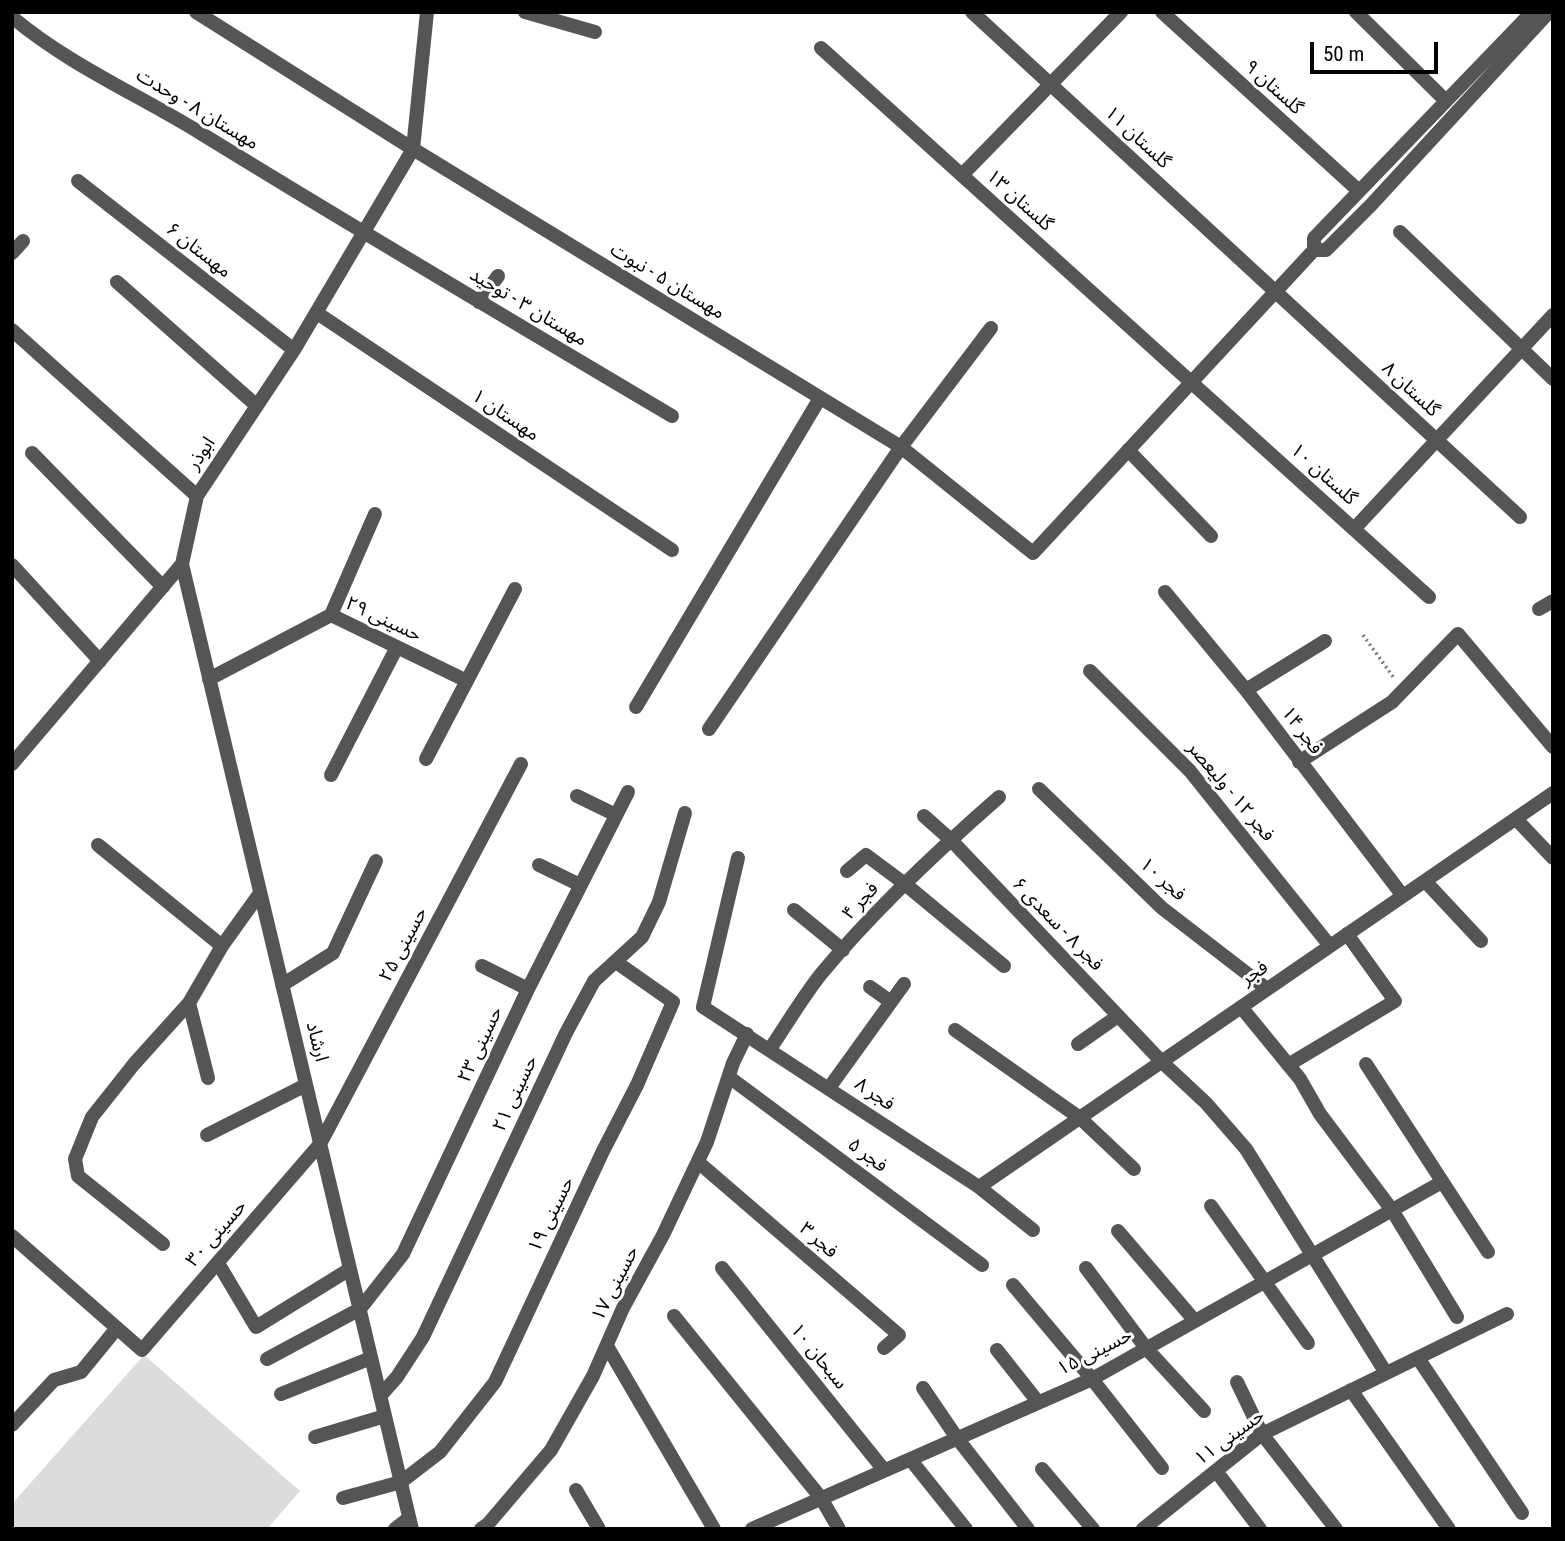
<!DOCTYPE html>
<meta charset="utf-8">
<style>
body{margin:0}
#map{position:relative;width:1565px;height:1541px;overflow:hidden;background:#fff;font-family:"Roboto Condensed",sans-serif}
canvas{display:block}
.frame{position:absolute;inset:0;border:14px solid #000;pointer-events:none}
.scale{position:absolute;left:1310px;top:42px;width:128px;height:32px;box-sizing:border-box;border:4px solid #000;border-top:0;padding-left:9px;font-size:21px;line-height:24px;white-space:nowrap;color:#000;-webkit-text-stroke:5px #fff;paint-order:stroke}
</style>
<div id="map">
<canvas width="1565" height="1541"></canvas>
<div class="frame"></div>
<div class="scale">50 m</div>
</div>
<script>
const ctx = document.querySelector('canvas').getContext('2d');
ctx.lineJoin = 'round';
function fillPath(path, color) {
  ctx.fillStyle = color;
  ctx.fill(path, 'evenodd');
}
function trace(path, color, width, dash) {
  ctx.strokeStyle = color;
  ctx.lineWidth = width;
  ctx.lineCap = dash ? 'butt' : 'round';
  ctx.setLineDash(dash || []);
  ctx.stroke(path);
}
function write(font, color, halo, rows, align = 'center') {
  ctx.font = font + ' "Roboto Condensed","Noto Sans Arabic",sans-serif';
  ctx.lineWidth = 6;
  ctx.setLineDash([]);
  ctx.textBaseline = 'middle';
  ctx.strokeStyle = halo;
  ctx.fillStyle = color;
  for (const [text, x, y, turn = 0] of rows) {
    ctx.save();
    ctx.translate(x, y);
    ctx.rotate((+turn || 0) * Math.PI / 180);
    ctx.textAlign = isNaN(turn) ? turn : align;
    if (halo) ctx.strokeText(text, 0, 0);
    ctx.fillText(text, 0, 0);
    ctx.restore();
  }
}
fillPath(new Path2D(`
 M144,1355l156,136 -33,38h-255v-25z`), '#dcdcdc');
trace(new Path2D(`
 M1363,635l31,43`), '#777', 3.5, [2, 3.5]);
trace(new Path2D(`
 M196,12l217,137 488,298 132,106 281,-303v-12l218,-226
 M525,12l70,20
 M972,12l548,505
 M1162,12l197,179
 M1356,12l90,89
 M12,17c57,48 127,78 190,117 156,96 313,189 470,282
 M821,48l608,549
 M962,175l159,-163
 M78,181l216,169
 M1400,232l153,147
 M1314,250h12l45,-45 178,-193
 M12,253l11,-12
 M117,282l140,124
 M479,302l19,-26
 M317,313l355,237
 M12,330l185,166
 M1128,450l83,86
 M32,453l131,134
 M1354,529l199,-214
 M182,564l230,965
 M12,565l88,96
 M1165,592l81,98 157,206
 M1539,609l14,-8
 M331,615l44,-101
 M1090,671l100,100 140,175
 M209,679l122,-64 136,66
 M1246,690l79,-49
 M636,707l184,-309
 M709,729l192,-282 90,-119
 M426,759l89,-170
 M1299,762l93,-60 66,-68 95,113
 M12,764l170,-200 15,-68 97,-146 119,-201 14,-137
 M331,775l66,-128
 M1039,789l123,119 105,81
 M577,796l39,19
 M924,816l27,24 211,222 44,41 40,46 140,224
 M1516,819l37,39
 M98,845l124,101
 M738,858l-35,149 276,180 54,43
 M539,865l41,20
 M847,871l19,-16 39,29 99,82
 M1425,881l56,60
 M794,910l49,40
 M482,966l46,23
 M282,985l51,-32 43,-92
 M870,987l21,15
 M189,1003l19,75
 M1241,1007l59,72 20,35 72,96 65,107
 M955,1030l125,88 54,51
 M1078,1044l40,-28
 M770,1049c17,-25 32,-51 51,-75 53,-64 115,-122 178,-177
 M1366,1064l122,188
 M1288,1065l107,-64 -48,-67
 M729,1077l253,188
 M829,1088l75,-104
 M207,1135l99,-50
 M698,1162l201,173 -15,13
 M979,1187l574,-394
 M1211,1206l97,137
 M1118,1231l77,90
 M12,1236l130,114 178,-206 201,-380
 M163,1244l-85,-68 -3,-17 17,-42 42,-53 55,-61 33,-57 38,-53
 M218,1263l38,64 94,-58
 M722,1268l162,202
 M1086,1268l60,80 58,63
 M1013,1285l79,94 70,89
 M674,1316l147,182 18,31
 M607,1346l107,183
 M997,1350l41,52
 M1418,1358l104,155
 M267,1359l93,-50 43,-55 125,-265 100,-197
 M1237,1382l25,52 74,95
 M923,1388l34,50 71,91
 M1351,1390l98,139
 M281,1394l90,-36
 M380,1396l17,-19 26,-40 143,-304 28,-52 48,-44 17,-35 26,-89
 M12,1425l42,-45 27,-8 36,-44
 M315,1437l70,-21
 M910,1459l56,70
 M1042,1469l51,60
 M1216,1471l44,58
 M576,1490l23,39
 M343,1498l58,-16 39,-30 55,-70 108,-231 34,-66 36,-83 -57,-40
 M395,1529l14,-11
 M481,1529l7,-5 63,-74 42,-74 30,-68 40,-73 44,-93 26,-79 14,-29
 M752,1529l340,-150 350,-197
 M1143,1529l119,-95 245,-120`), '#555', 14);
write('19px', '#000', '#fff', [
 ["گلستان ۹",1273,88,42],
 ["مهستان ۸ - وحدت",197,110,31],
 ["گلستان ۱۱",1137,138,43],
 ["گلستان ۱۳",1019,201,42],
 ["مهستان ۶",198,251,38],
 ["مهستان ۵ - نبوت",667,282,31],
 ["مهستان ۳ - توحید",528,308,31],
 ["گلستان ۸",1410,390,43],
 ["مهستان ۱",505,416,34],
 ["ابوذر",202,454,-56],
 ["گلستان ۱۰",1323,475,42],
 ["حسینی ۲۹",383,620,25],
 ["فجر ۱۴",1301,731,53],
 ["فجر ۱۲ - ولیعصر",1230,792,50],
 ["فجر ۱۰",1162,880,42],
 ["فجر ۴",861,902,-47],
 ["فجر ۸ - سعدی ۶",1057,925,46],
 ["حسینی ۲۵",404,945,-62],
 ["فجر",1255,974,-34],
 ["ارشاد",316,1042,76],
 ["حسینی ۲۳",481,1045,-65],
 ["حسینی ۲۱",516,1094,-65],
 ["فجر ۸",874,1095,34],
 ["فجر ۵",867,1156,37],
 ["حسینی ۱۹",552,1215,-64],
 ["حسینی ۳۰",217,1234,-49],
 ["فجر ۳",818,1241,41],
 ["حسینی ۱۷",616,1284,-63],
 ["حسینی ۱۵",1095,1353,-27],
 ["سبحان ۱۰",818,1357,51],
 ["حسینی ۱۱",1230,1438,-36]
]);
</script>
